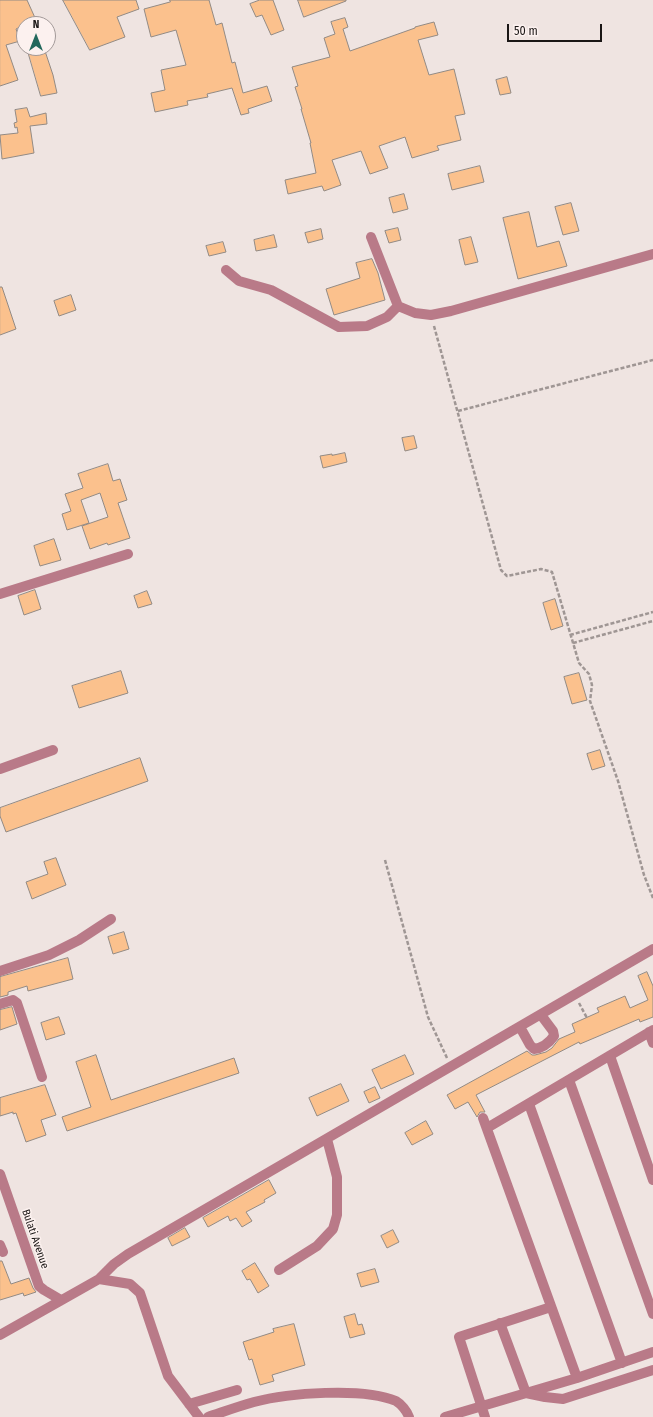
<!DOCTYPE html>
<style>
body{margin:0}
#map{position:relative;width:653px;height:1417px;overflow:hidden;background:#efe4e1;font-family:"Fira Sans Condensed",sans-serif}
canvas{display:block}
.north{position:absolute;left:16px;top:16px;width:40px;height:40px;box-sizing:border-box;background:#fcf1ef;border:1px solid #a29998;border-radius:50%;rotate:0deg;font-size:11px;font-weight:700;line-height:16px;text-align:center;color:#1a1615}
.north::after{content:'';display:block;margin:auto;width:14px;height:18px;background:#22685c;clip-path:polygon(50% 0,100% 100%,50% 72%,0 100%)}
.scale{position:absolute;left:507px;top:24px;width:95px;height:18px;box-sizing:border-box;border:2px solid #1a1615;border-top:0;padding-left:5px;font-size:12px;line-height:14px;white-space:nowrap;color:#1a1615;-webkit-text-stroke:3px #fcf1ef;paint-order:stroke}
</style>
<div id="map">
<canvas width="653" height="1417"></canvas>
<div class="north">N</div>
<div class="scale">50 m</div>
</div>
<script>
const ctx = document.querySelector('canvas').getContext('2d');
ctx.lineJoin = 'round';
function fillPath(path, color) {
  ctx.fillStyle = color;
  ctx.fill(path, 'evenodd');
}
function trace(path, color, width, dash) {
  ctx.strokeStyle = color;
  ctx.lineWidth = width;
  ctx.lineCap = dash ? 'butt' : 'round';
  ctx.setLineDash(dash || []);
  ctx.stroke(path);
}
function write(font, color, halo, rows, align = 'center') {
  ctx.font = font + ' "Fira Sans Condensed",sans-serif';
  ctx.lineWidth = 3;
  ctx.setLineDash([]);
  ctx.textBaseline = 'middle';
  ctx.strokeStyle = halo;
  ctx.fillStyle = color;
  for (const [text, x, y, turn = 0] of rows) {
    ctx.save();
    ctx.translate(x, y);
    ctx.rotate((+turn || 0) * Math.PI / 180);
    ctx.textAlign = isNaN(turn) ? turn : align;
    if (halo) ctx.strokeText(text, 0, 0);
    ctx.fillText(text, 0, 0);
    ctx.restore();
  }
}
const building = new Path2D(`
 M0,0h27l9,20 -12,4v1l-8,4 4,12 -14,4 12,35 -18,6z
 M63,0h73l3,9 -22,8 8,20 -35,13z
 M170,0h39l7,25 6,-2 10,40 3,-1 8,31 24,-7 5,15 -24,8 1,4 -8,2 -9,-27 -25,6 1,3 -21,4 1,4 -33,7 -4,-19 14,-3 -4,-20 25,-5 -10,-35 -25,7 -7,-28 26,-7z
 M260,0h13l11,30 -13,5 -9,-20 -6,2 -6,-13z
 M298,0h48v1l-42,16z
 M345,18l3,9 -5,2 7,22 65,-23v-1l19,-5 4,13 -20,5 11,35 25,-6 11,45 -10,2 6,24 -24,6 2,4 -27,8 -7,-21 -26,9 9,22 -18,6 -9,-23 -29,9 9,25 -17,6 -2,-5 -34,8 -3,-14 31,-7 -6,-30h1l-10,-34h1l-7,-22 3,-1 -6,-19 38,-10 -6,-19 11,-4 -4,-12z
 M27,48h17l9,27 4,18 -16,3z
 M507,77l4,16 -11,2 -4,-15z
 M27,108l3,9 16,-4 1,11 -17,2 4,27 -32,6 -2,-24 18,-2 -1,-6 -2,1 -1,-5 3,-1 -2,-12z
 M480,166l4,16 -32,8 -4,-16z
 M404,194l4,15 -15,4 -4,-15z
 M571,203l8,28 -16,4 -8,-28z
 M529,212l8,35 22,-6 8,25 -49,13 -15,-61z
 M398,228l3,12 -12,3 -4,-12z
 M321,229l2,10 -15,4 -3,-10z
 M274,235l3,12 -21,4 -2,-11z
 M471,237l7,25 -13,3 -6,-25z
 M223,242l3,10 -17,4 -3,-10z
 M372,259l6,14 7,27 -51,15 -8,-26 34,-11 -4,-15z
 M0,287h2l14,42 -16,6z
 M71,295l5,15 -17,6 -5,-15z
 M414,436l3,12 -12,3 -3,-13z
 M345,453l2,9 -24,6 -3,-12 12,-2v1z
 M108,464l5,17 7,-2 7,21 -9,3 12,35 -22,7 -1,-2 -17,6 -8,-23 26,-9 -8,-24 -19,7 8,23 -22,7 -5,-16 9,-3 -6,-17 18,-6 -5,-14z
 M54,539l7,21 -21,6 -6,-20z
 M35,590l6,19 -17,6 -6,-19z
 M147,591l5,13 -14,4 -4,-12z
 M555,599l8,27 -12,4 -8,-27z
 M121,671l7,22 -49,15 -7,-22z
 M579,673l8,27 -15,4 -8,-27z
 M600,750l5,16 -13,4 -5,-16z
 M140,758l8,23 -142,51 -6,-16v-8z
 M56,858l10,27 -34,14 -6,-17 22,-8 -4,-12z
 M124,932l5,17 -16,5 -5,-17z
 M68,958l5,21 -45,12 -1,-5 -19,6v3l-8,2v-20z
 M647,972l6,14v31l-13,5 -1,-3 -59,25 -1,-2 -103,53 9,17h-5l-3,5 -9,-15 -13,7 -8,-14 80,-44 5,4h3l11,-3 6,-4 7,-9 16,-7 -3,-8 27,-12 -2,-4 28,-12 5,12 18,-8 -10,-24z
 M12,1007l5,17 -17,6v-20z
 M59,1017l6,17 -19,6 -5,-17z
 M96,1055l15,45 123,-42 5,15 -172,58 -5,-14 29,-10 -15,-45z
 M405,1055l9,19 -33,15 -9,-19z
 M341,1084l8,17 -32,15 -8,-18z
 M45,1085l11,30 -15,5 5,15 -20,7 -10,-29 -3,1v-2l-13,4v-18z
 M375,1087l5,11 -11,5 -5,-11z
 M426,1121l7,13 -21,11 -7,-12z
 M269,1180l7,13 -12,7 1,2 -19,10 6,9 -10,6 -6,-9 -6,3 -2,-5 -20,11 -5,-9z
 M185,1228l5,9 -18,9 -4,-8z
 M393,1230l6,12 -12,6 -6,-12z
 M0,1261h2l9,23 18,-6 4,10 3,4 -12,4 -1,-3 -23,7z
 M255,1263l14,23 -11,7 -8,-14 -3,1 -5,-9z
 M375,1269l4,13 -18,5 -4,-13z
 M355,1314l3,11 4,-1 3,10 -15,4 -6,-21z
 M294,1324l11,41 -33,10 2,6 -14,4 -8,-26 -3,1 -6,-18 31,-10 -1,-3z`);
fillPath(building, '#fbc18d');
trace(building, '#928a84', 1);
trace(new Path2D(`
 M434,326l67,244 6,6 34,-7 11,3 27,91 10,11 3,11 -2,16 28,80 26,94 9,23
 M458,411l195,-51
 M570,635l83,-23
 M573,643l80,-22
 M385,860l43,157 19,41
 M579,1003l8,15`), '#9f9694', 2.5, [4, 2]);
trace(new Path2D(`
 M371,237l27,69 17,7 16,2 20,-4 202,-57
 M226,270l13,11 32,9 68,37 28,-1 20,-9 11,-11
 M0,594l128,-40
 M0,769l53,-19
 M0,971l49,-16 30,-15 32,-21
 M0,1004l13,-4 4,3 25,74
 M520,1027l10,18 4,4c9,-1 15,-6 20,-13l-1,-5 -12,-16
 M649,1032l4,11
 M610,1056l43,124
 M569,1080l84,234
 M529,1104l93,259
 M483,1118l94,260
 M487,1128l166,-98
 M0,1174l39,112 5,4 17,10
 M0,1245l3,7
 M279,1270l38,-24 16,-17 4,-14v-38l-10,-38
 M99,1279l31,5 10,9 28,83 31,41
 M500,1323l26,70 19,4 18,2 90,-29
 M0,1335l99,-56 15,-15 14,-10 525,-305
 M189,1404l48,-14
 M208,1417c15,-5 31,-11 46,-15 34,-9 109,-15 142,-1 5,3 11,10 13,16
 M445,1417l132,-39 76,-26
 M485,1417l-26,-80 92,-30`), '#b97a88', 10);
write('11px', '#1a1615', '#fcf1ef', [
 ["Bulati Avenue",35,1239,71]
]);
</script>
